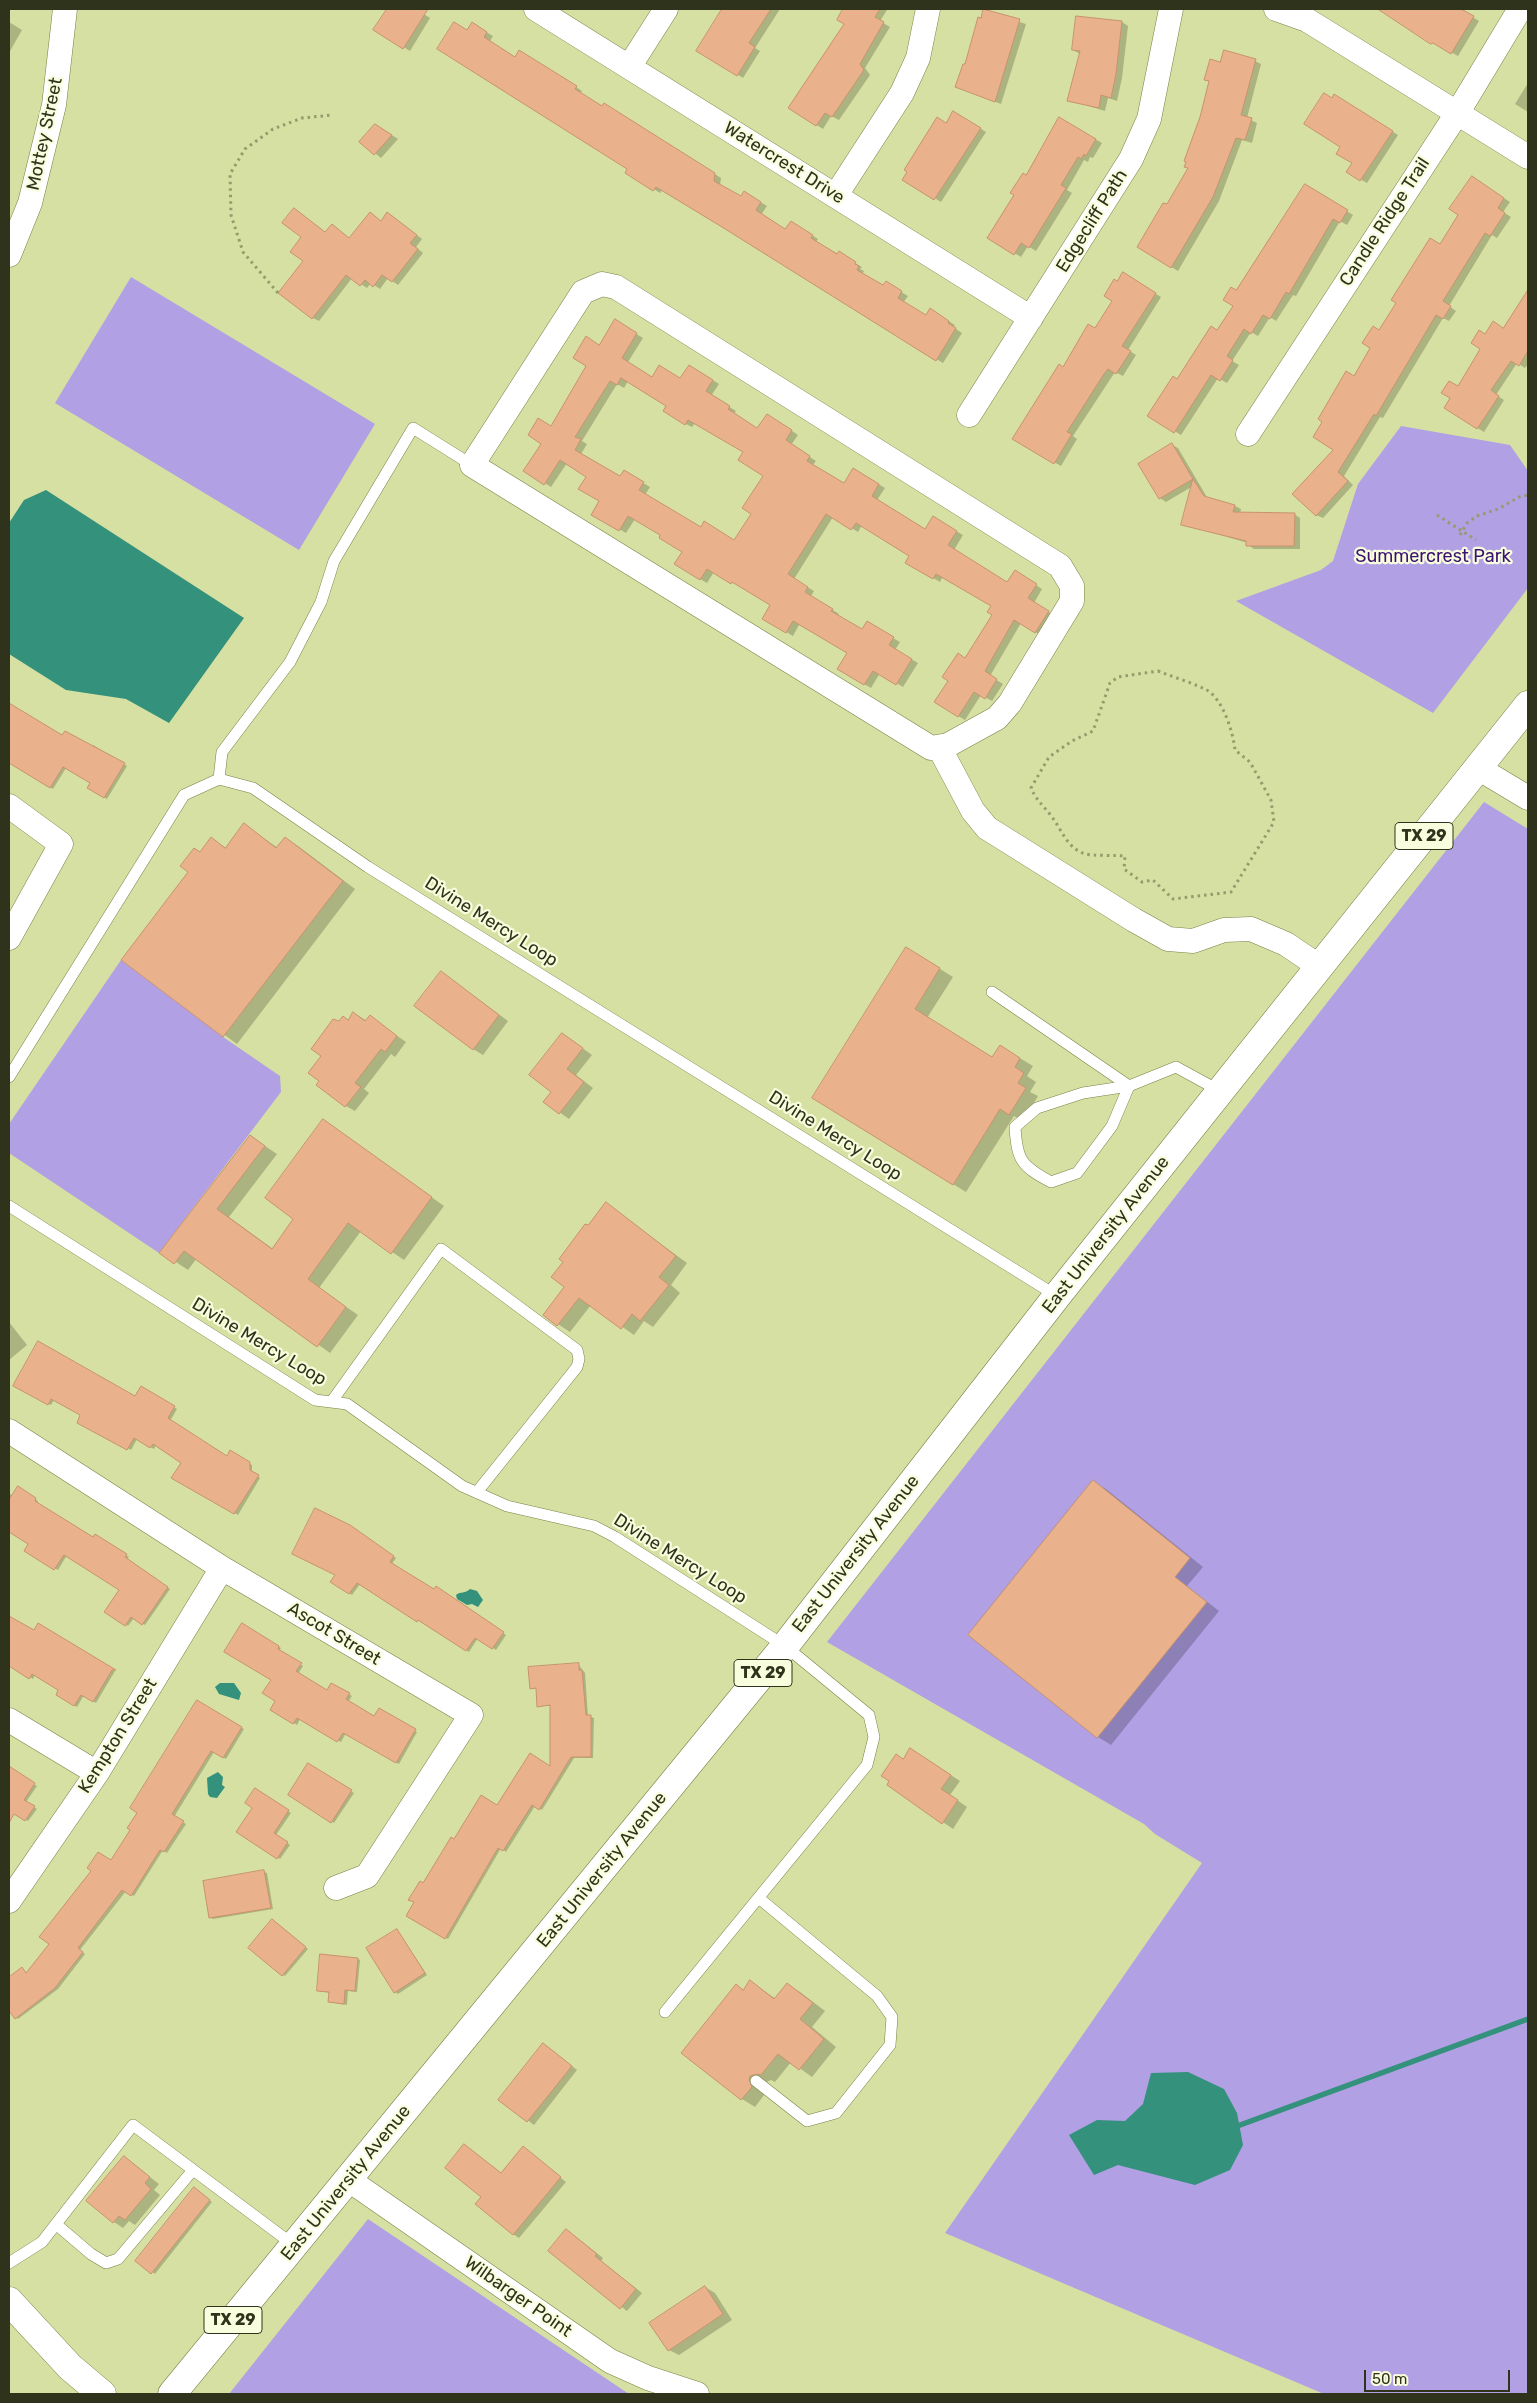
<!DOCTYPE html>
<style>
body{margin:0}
#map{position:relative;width:1537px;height:2403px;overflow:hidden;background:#d6e0a2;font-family:Rubik,sans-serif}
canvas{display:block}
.frame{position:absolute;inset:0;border:10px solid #30331b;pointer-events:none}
.scale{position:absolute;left:1364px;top:2370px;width:146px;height:22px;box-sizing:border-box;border:2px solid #30331b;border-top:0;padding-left:6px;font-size:15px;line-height:18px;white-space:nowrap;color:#30331b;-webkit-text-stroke:4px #f8fdde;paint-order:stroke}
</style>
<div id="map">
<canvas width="1537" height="2403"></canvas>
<div class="frame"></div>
<div class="scale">50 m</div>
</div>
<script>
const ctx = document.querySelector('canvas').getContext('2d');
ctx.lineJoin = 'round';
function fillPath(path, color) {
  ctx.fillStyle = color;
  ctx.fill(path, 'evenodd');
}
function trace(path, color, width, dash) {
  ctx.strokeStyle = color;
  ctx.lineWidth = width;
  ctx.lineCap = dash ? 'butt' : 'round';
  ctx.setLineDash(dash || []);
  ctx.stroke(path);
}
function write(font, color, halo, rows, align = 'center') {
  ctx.font = font + ' Rubik,sans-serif';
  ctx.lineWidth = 4.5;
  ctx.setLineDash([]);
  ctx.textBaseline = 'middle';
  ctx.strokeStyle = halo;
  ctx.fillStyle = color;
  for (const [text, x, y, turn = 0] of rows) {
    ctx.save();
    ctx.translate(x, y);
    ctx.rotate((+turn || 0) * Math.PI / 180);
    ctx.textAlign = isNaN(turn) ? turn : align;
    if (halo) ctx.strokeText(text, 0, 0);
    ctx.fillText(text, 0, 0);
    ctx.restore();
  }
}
fillPath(new Path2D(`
 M131,277l244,147 -76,126 -244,-147z
 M1401,426l109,19 18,26v117l-95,125 -197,-112 85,-31 12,-9 25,-77z
 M1484,802l44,27v1565h-204l-379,-161 257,-370 -47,-29 -11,-10 -317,-182z
 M121,960l102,77 57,39 1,16 -122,161 -150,-100v-29z
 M368,2219l261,175h-400z`), '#b1a0e4');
fillPath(new Path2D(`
 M46,490l198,128 -75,105 -43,-24 -60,-9 -57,-36v-131l15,-23z
 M470,1589l7,2 6,9 -5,7 -6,-3 -5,1 -10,-6 -1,-4c5,-4 9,-1 14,-6z
 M220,1683h14l7,10 -2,7 -20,-6 -4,-7z
 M218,1772l5,5 -1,8 3,2 -8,11 -7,-1 -2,-3 -1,-16z
 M1188,2072l36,17 13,24 6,32 -13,25 -35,15 -77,-20 -24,10 -25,-40 28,-15 28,1 18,-17 8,-31z`), '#33917c');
fillPath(new Path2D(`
 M388,9h28l14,9 -20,33 -35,-21z
 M724,9h56l-25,39 5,3 -17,27 -45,-28z
 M844,9h41l2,1 -7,11 10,6 -25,41 5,7 -31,45 -8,-4 -8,13 -33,-21 55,-85 -7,-4z
 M1381,9h79l19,12 -21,35 -42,-23 1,-2z
 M984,11l42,13 -25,80 -45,-17z
 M1077,17l45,5 6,4 -6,52 -5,23 -9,-3 -3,13 -36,-11 11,-46 -7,-4z
 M9,22l13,8 -13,23z
 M472,24l21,12 -3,5 26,17 47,20 19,13 -2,3 22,14h8l111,70 -1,8 22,12 3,-5 22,13 -6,9 25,16 11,-5 21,13 -2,3 46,25 -2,2 4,2 -2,3 22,13 2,-4 22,13 -5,7 23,14 4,-7 25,15 -2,2 9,6 -19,30 -281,-173 -2,3 -34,-21 3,-3 -162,-137z
 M1255,61l6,3 -14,54 10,5 -5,20 -10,-3 -23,61 -41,70 -40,-24 29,-41 22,-38 21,-86 -4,-3 15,-15z
 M1528,83v29l-13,-8z
 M1334,96l64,39 -31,48 -19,-11 5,-9 -11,-16 -10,-48z
 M954,112l32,20 -45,70 -37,-23z
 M1060,119l42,24 -9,15 -3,-1 -2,5 -4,-2 -17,30 5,3 -36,58 -8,-5 -7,11 -33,-20z
 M376,125l22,14 -17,19 -20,-16z
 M1478,181l32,21 -7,10 8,5 -14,21 -5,-3 -43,71 7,5 -7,10 -6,-3 -60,100 -3,-1 -36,59 9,9 -30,33 -7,-3 38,-138 26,-46 60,-86z
 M1305,186l48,29 -6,10 -7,-4 -44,75 -3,-1 -17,26 -6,-4 -12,19 -7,-4 -19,29 7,4 -12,18 -9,-5 -37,57 -32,-20 68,-83 17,-27 3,-13z
 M388,213l34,26 -6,8 7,6 -25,32 -10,-7 -8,11 -9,-6 -4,5 -15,-10 -33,43 -6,-3 13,-85 24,6 31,-17z
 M1123,274l38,23 -33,53 8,5 -13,21 -8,-4 -42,64 4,3 -16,27 -47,-27 50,-71 32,-38 18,-29 4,-19z
 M1528,292v72l-3,4 -8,-5 -21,32 8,5 -20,32 -39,-24 36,-59 5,-13 18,-7z
 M615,321l28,17 -15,24 25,16 28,2 15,-10 23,14 -8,12 25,15 -2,3 23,15 17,-10 24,16 -7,10 25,16 -3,4 31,19 10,-15 31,19 -8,12 48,31 8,-13 30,17 -9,15 54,33 7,-11 27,17 -8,14 21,13 -13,20 -21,-13 -31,53 13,8 -11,17 -11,-6 -16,25 -29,-18 58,-88 -1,-9 -50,-29 -3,6 -33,-20 4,-6 -49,-31 -4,7 -25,-15 -39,62 20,12 -3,5 28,18 -2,2 25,15 5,-8 33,19 -5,8 23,13 -15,24 -23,-14 -9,15 -32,-19 10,-16 -49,-30 -7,13 -30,-18 9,-13 -58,-33 -7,11 -7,-4 -16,-28 -22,-16 -27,-16 -9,14 -33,-19 8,-13 -14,-25 -20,-13 -16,24 -26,-16zM628,381l40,24 18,19 6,3 3,-4 50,29 19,24 -11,37 -18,28 -34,-13 -56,-33 5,-8 -26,-15 -4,5 -39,-23 6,-10 -5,-3 35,-57 7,4z
 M1172,445l6,3 30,51 27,7 6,3 -1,5h54l6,4v31h-46l-6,-4v-2l-65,-19 10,-38 -27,16 -6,-4z
 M9,704l54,33 28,11 2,-3 34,21 -20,33 -18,-11 3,-5 -26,-15 -13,21 -44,-27z
 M244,825l34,23 7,-10 13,8 57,43 -118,155 -115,-84 67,-88 22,-33 15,9z
 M919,956l34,21 -26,41 66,40 20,-4 20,12 -6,10 9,6 -6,10 8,4 -15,25 -9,-5 -48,76 -153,-94z
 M441,972l67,49 -25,34 -10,-6z
 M354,1013l13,8 3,-4 36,25 -11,15 -4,-3 -27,35 5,4 -14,18 -9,-5 -25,-25 2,-25 16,-33 9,-2z
 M563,1034l29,21 -16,20 17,13 -24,31 -24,-17 8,-10z
 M323,1120l121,86 -40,54 -43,-29 -42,57 39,27 -28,38 -133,-95 -9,12 -27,-18 89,-116 27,18 -48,63 44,32 22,-30z
 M606,1204l81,59 -16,22 9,8 -27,34 -9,-6 -10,14 -43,-30 -21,27 -26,-17 22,-28 -2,-26z
 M9,1322l18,23 -18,15z
 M15,1385l120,13 6,-10 36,21 -7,12 57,37 4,-6 21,13v7l8,6 -22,37 -65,-38 10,-14 -27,-18 -2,4 -17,-10 -6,11 -31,-18 -18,-17 -28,-15 -3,5z
 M1093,1482l13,7 97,78 -16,19 32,25 -108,134 -13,-8 -129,-102z
 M21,1489l17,12 -1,2 57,36 2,-3 33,21 -2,2 43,30 -25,36 -11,-7 -6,8 -22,-15 15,-21 -54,-35 -9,15 -33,-20 4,-7 -20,-13v-37l4,3z
 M353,1529l43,29 -5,7 44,25 4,-1 67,46 -10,15 -18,-12 -9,14 -109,-68 -8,11 -20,-13z
 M9,1617l25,15 5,-7 76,46 -19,32 -12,-8 -7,12 -20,-12 3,-5 -25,-15 -2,4 -21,-12 3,-5 -6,-4z
 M243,1624l38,24 -2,3 24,15 -5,8 29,18 5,-8 20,12 -4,6 27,16 4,-8 38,22 -18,32 -53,-31 -5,9 -41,-23 -3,6 -25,-16 5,-8 -5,-22z
 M578,1664l7,9 3,43 6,2 -1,40h-19l-32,52 -7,-4 -29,46 -5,-4 -53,91 -40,-24 15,-31 31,-44 97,-72 1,-62h-14l-1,-17 -6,-1z
 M197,1701l47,28 -18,30 -12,-7 -40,65 12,7 -19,29 -4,-3 -29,46 -8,-5 -46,59 5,4 -27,35 -40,30 -9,-10v-31l13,-10 5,6 85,-113 20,-31 6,-18z
 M920,1755l40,26 -10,14 17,12 -14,22 -64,-44 15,-25z
 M308,1764l46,29 -20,30 -45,-29z
 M9,1767l28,19 -11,16 11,7 -9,12 -19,-12z
 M255,1790l36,23 -15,22 14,10 -10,14 -42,-28 16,-23z
 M264,1872l3,1 6,36 -60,10 -2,-1z
 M275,1922l33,27 -23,27 -2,-1z
 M397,1930l30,45 -29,19 -3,-2z
 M358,1959l2,1 -3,32 -9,-1 -1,14 -18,-3 1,-9 -12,-2z
 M751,1982l25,17 11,-15 13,8 25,19 -13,16 24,20 -24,30 -21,-15 -16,20 -4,-2 -7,3 -3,6 3,6 -9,12 -13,-8 -59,-46 53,-67 8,4z
 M549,2048l28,22 -43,55 -34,-26z
 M464,2145l38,29 21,-26 43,34 -47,56 -6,-4z
 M124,2157l35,27 -5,6 6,5 -25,30 -6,-4 -6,7 -9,-6z
 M197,2191l15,11 -57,72 -18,-13z
 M567,2230l36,28 -2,3 41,32 -15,18 -77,-60z
 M705,2287l10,6 17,27 -53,35 -10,-5z`), '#0003');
trace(new Path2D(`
 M1232,2128l296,-109`), '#33917c', 5.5);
const building = new Path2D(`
 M387,9h41l-25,40 -30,-19z
 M722,9h49l-22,34 6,4 -18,29 -41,-25z
 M843,9h37l-5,8 9,5 -24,42 4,6 -32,47 -7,-4 -9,13 -28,-18 56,-84 -7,-4z
 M983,9l37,10 -25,83 -40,-15 8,-23h2l13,-47 3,1z
 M1378,9h83l13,7 -23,38 -18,-11 -2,1z
 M1076,16l46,5 -6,53 -5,24 -10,-3 -2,13 -32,-7 13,-50 -8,-1z
 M454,22l13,8 5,-8 15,10 -3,5 31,20 4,-7 58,36 -2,3 27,17 2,-3 111,70 -1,8 27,15 3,-5 17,11 -5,8 29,19 6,-8 22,14 -2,3 26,16 2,-3 17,11 -1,2 4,2 -2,4 26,15 3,-4 16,10 -4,7 28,17 4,-7 19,13 -1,2 8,5 -20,33 -214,-134 -66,-40 -3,4 -28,-18 2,-4 -190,-120z
 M1224,50l32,9 -15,56 11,3 -7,22 -9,-2 -23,59 -42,71 -34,-21 26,-44 4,1 21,-36 -4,-1 2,-5 -2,-1 16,-44 9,-36 -5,-1 6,-21 10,3z
 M1324,93l8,5 2,-4 59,37 -33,50 -14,-9 6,-9 -16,-9 4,-7 -36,-23z
 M953,111l28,17 -47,72 -32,-20 5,-8 -3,-2 33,-53 9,6z
 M1059,117l37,22 -10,17 -2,-2 -3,5 -3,-2 -17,28 5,3 -37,60 -8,-5 -7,12 -27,-17 27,-43 -4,-2 13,-20 3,2z
 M375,124l17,11 -18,20 -15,-13z
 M1472,176l32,22 -6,10 7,5 -15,23 -5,-3 -42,68 8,5 -8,13 -7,-4 -60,101 -2,-2 -36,58 10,9 -32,35 -24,-22 41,-44 -20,-13 9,-15 -4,-3 28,-48 8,5 16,-28 -8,-5 11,-17 6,4 17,-27 -5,-3 39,-62 10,6 18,-29 -9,-6z
 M1305,184l43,26 -8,13 -7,-4 -44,75 -3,-2 -16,27 -7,-4 -12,19 -7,-5 -17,27 6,4 -13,21 -9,-6 -37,58 -27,-17 26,-40 4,3 34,-53 6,4 16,-24 -10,-6 8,-13 5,3z
 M294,208l31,24 7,-8 17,14 21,-26 11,9 6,-9 30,23 -7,8 8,6 -26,33 -10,-7 -9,12 -8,-7 -5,6 -14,-11 -34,44 -34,-26 25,-32 -13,-9 11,-15 -19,-14z
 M1123,272l33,21 -34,53 9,5 -15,23 -8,-5 -4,5 -37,58 5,2 -18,30 -42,-25 47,-75 4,3 25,-43 7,4 17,-27 -8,-5 10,-17 3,2z
 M1528,290v61l-9,15 -8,-5 -20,29 8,6 -22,33 -33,-21 6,-10 -9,-5 8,-12 9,5 18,-30 4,-7 -9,-6 8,-13 6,4 8,-13 10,7z
 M615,319l22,14 -15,25 30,19 7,-12 21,13 9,-13 24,15 -7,11 24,15 -2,3 29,19 10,-14 25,16 -6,10 24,16 -3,5 37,22 9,-15 26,16 -7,12 53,33 8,-13 24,15 -9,14 59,37 8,-12 22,14 -9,14 21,13 -14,22 -21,-13 -29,51 12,8 -12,20 -11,-7 -16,25 -24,-15 14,-21 -6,-4 16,-24 7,5 27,-43 -5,-3 4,-6 -55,-32 -3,5 -28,-16 4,-7 -53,-33 -5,7 -25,-16 -38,60 20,13 -3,5 28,17 -2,2 31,18 5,-8 27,16 -5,8 23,14 -16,26 -23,-14 -9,14 -27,-16 10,-16 -54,-32 -7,12 -24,-14 8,-14 -38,-23 -1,2 -24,-15 -7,11 -26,-16 8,-12 -23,-14 1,-3 -32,-19 -9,15 -28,-16 8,-14 -21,-12 8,-12 -26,-17 -16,25 -21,-14 18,-27 -13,-9 10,-17 13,8 35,-60 -13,-8 13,-22 13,9zM621,378l45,28 -3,5 22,14 3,-5 55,32 -5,8 25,16 -21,32 9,6 -17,26 -30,-19 -3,6 -62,-37 5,-8 -20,-12 -4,6 -45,-26 6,-11 -6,-2 35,-56 7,4z
 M1172,443l21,36 -34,20 -21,-35z
 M1193,479l11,17 31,9 -2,7 62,1 -1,33h-48v-5l-65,-16z
 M9,703l53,32 3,-4 60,32 -21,35 -17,-10 3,-5 -27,-16 -13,21 -41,-25z
 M244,823l32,25 9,-11 58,44 -120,156 -102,-77 67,-88 -8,-6 14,-18 6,4 11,-15 14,11z
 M906,947l34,21 -25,41 77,48 8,-12 20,13 -5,9 9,6 -6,10 8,5 -17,27 -9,-6 -47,76 -141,-87z
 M441,971l58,44 -26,35 -59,-44z
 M353,1012l12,9 5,-6 27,21 -12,16 -4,-3 -26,34 6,4 -16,20 -29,-22 3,-4 -11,-8 13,-17 -10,-7 22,-30 6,2 4,-5 5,4z
 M562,1033l21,15 -16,21 17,13 -25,32 -16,-12 8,-10 -22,-17z
 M323,1119l109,78 -41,57 -43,-31 -40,56 38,28 -29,40 -133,-96 -10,13 -15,-11 91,-118 15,11 -48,63 55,40 21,-30 -28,-21z
 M606,1202l70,54 -17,21 10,8 -29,36 -8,-7 -11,15 -42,-31 -22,28 -14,-11 21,-28 -13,-10 12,-15 -4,-3 26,-35 3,1z
 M38,1341l97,55 6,-10 34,20 -7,12 59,38 3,-6 20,12v8l9,5 -25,39 -63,-36 10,-15 -28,-19 -3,4 -16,-10 -7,12 -50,-27 3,-8 -29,-16 -3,6 -35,-19z
 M1093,1480l97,78 -15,19 32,25 -110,136 -129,-103z
 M18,1486l18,12 -1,3 58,36 2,-3 32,20 -2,3 43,30 -26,38 -11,-8 -6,9 -21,-14 15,-22 -55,-35 -10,15 -30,-19 4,-7 -19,-12v-32z
 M315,1508l35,17 44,31 -4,6 44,27 2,-3 68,46 -12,17 -17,-11 -9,13 -48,-31 -1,2 -60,-39 -8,11 -19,-12 5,-7 -43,-21z
 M9,1616l25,14 4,-7 78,47h-4l-19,32 -12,-7 -7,11 -18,-11 2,-5 -26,-16 -3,5 -20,-13z
 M242,1623l37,23 -1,3 24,14 -6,8 31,19 4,-7 19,10 -4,6 28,17 5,-8 37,21 -20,34 -53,-30 -6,9 -40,-24 -4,6 -23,-14 5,-9 -13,-8 9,-13 -47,-28z
 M579,1663v7h3l4,45h5v42h-20l-32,53 -7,-5 -29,46 -5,-3 -53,91 -39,-23 8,-14 -6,-2 12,-19 3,2 28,-46 3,2 27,-44 16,10 33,-52 20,13v-61l-13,2 -1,-19 -6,1 -2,-22z
 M197,1700l45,27 -19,31 -12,-7 -39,63 12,7 -20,31 -4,-2 -29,46 -9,-6 -44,58 5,4 -28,36 -40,31 -6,-8v-34l13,-10 4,6 23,-29 -10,-7 52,-66 -4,-3 11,-16 13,8 19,-30 -3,-2 10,-15 -7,-5z
 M910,1748l41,27 -10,14 17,11 -16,24 -55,-39 2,-4 -8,-5 15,-22 7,5z
 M308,1763l44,27 -21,33 -43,-28z
 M9,1766l26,17 -11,17 11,6 -10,15 -11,-7 -5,9z
 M255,1788l34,22 -15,23 14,9 -11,17 -41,-27 16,-24 -7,-5z
 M264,1870l7,38 -62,10 -6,-37z
 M272,1919l34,28 -24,29 -34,-28z
 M397,1929l28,44 -31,20 -28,-45z
 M320,1954l38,4 -3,33 -10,-1 -1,14 -16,-2 1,-10 -12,-1z
 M750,1980l24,19 13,-16 26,20 -13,16 24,20 -25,31 -21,-16 -17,21 -4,-1 -7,2 -1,4 3,7 -11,13 -60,-47 55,-69 7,6z
 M543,2043l29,23 -45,56 -29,-22z
 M464,2144l37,29 22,-27 38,31 -48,58 -38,-31 6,-7 -36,-29z
 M124,2156l26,21 -5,6 6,6 -26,31 -6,-4 -6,7 -27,-22z
 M194,2187l16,13 -59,74 -16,-13z
 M566,2229l31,25 -2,2 41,33 -16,20 -72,-58z
 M705,2286l18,28 -55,37 -19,-28z`);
fillPath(building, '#e9b28c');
trace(building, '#c7926e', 1);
const service = new Path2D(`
 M219,779l3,-27 68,-90 31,-60 13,-41 79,-133 59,37
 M992,992l137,94 47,-19 44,24
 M9,1077l175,-282 35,-16 34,9 115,79 689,429
 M1129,1086l-17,40 -35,47 -26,9c-30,-16 -34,-22 -36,-55l22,-19 46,-15z
 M9,1206l306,194 32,4 115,82 45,20 87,20 21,11 170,109 84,69 5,22 -7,28 -202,247
 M332,1401l109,-152 136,101 2,9 -2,8 -100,125
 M756,2081l51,40 29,-8 54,-68 2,-28 -15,-21 -117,-97
 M57,2225l34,29 15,9 12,-4 75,-89
 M9,2263l33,-21 91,-117 162,121`);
const minor = new Path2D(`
 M536,9l495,309
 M1276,9l31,11 221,137
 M629,67l37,-58
 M836,195l66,-102 16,-35 10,-49
 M9,255l21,-52 24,-98 11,-96
 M602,284l14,3 444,279 12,20v15l-62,102 -13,15 -49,27 -17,3 -459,-283 111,-173z
 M969,415l162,-256 18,-40 22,-110
 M1248,434l210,-322 62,-103
 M939,747l34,64 14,17 147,92 34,19 25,2 31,-11 27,-1 35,15 34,23
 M1478,768l50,30
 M9,806l52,38 -52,94
 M9,1431l213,137 249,147 -104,161 -31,12
 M9,1720l88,53
 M9,1901l88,-128 125,-205
 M349,2180l261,181 38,17 49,16`);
const secondary = new Path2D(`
 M9,2301l61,66 32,27`);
const primary = new Path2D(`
 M172,2394l613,-748 272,-350 471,-591`);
trace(service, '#798146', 12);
trace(minor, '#798146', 25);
trace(secondary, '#798146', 29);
trace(primary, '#798146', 29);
trace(new Path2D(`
 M278,293l-35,-41 -12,-37 -1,-41 15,-25 28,-20 29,-11 30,-3
 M1437,515l39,25
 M1460,535l7,-12 10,-7 21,-7 21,-12 9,-2
 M1158,671c15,6 32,11 47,18 18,9 28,43 30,61l15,12 21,38 3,22 -43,70 -58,7 -20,-19 -11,2 -18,-13 1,-13c-10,-1 -32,0 -39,-2 -19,-5 -24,-24 -34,-37 -8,-11 -16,-17 -21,-29l18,-31 23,-16 21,-10 17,-48 8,-6z`), '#949b6c', 3, [2.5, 4]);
trace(service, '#fff', 11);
trace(minor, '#fff', 24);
trace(secondary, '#fff', 28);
trace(primary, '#fff', 28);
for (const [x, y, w] of [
 [1424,836,58],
 [763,1673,58],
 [233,2320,58]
]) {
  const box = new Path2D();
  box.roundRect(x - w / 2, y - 13.5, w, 27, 4);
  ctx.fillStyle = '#f8fdde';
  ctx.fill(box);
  trace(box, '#30331b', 1);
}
write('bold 16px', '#30331b', null, [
 ["TX 29",1424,836],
 ["TX 29",763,1673],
 ["TX 29",233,2320]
]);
write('18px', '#30331b', '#f8fdde', [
 ["Mottey Street",45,134,-78],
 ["Watercrest Drive",784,163,32],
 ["Edgecliff Path",1092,221,-58],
 ["Candle Ridge Trail",1385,222,-57],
 ["Divine Mercy Loop",491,922,32],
 ["Divine Mercy Loop",835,1136,32],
 ["East University Avenue",1106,1235,-52],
 ["Divine Mercy Loop",259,1342,31],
 ["East University Avenue",856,1554,-52],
 ["Divine Mercy Loop",680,1559,32],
 ["Ascot Street",334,1634,31],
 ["Kempton Street",118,1736,-58],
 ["East University Avenue",602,1870,-51],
 ["East University Avenue",346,2183,-51],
 ["Wilbarger Point",518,2297,35]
]);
write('18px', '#3a1270', '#f8fdde', [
 ["Summercrest Park",1433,557]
]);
</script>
